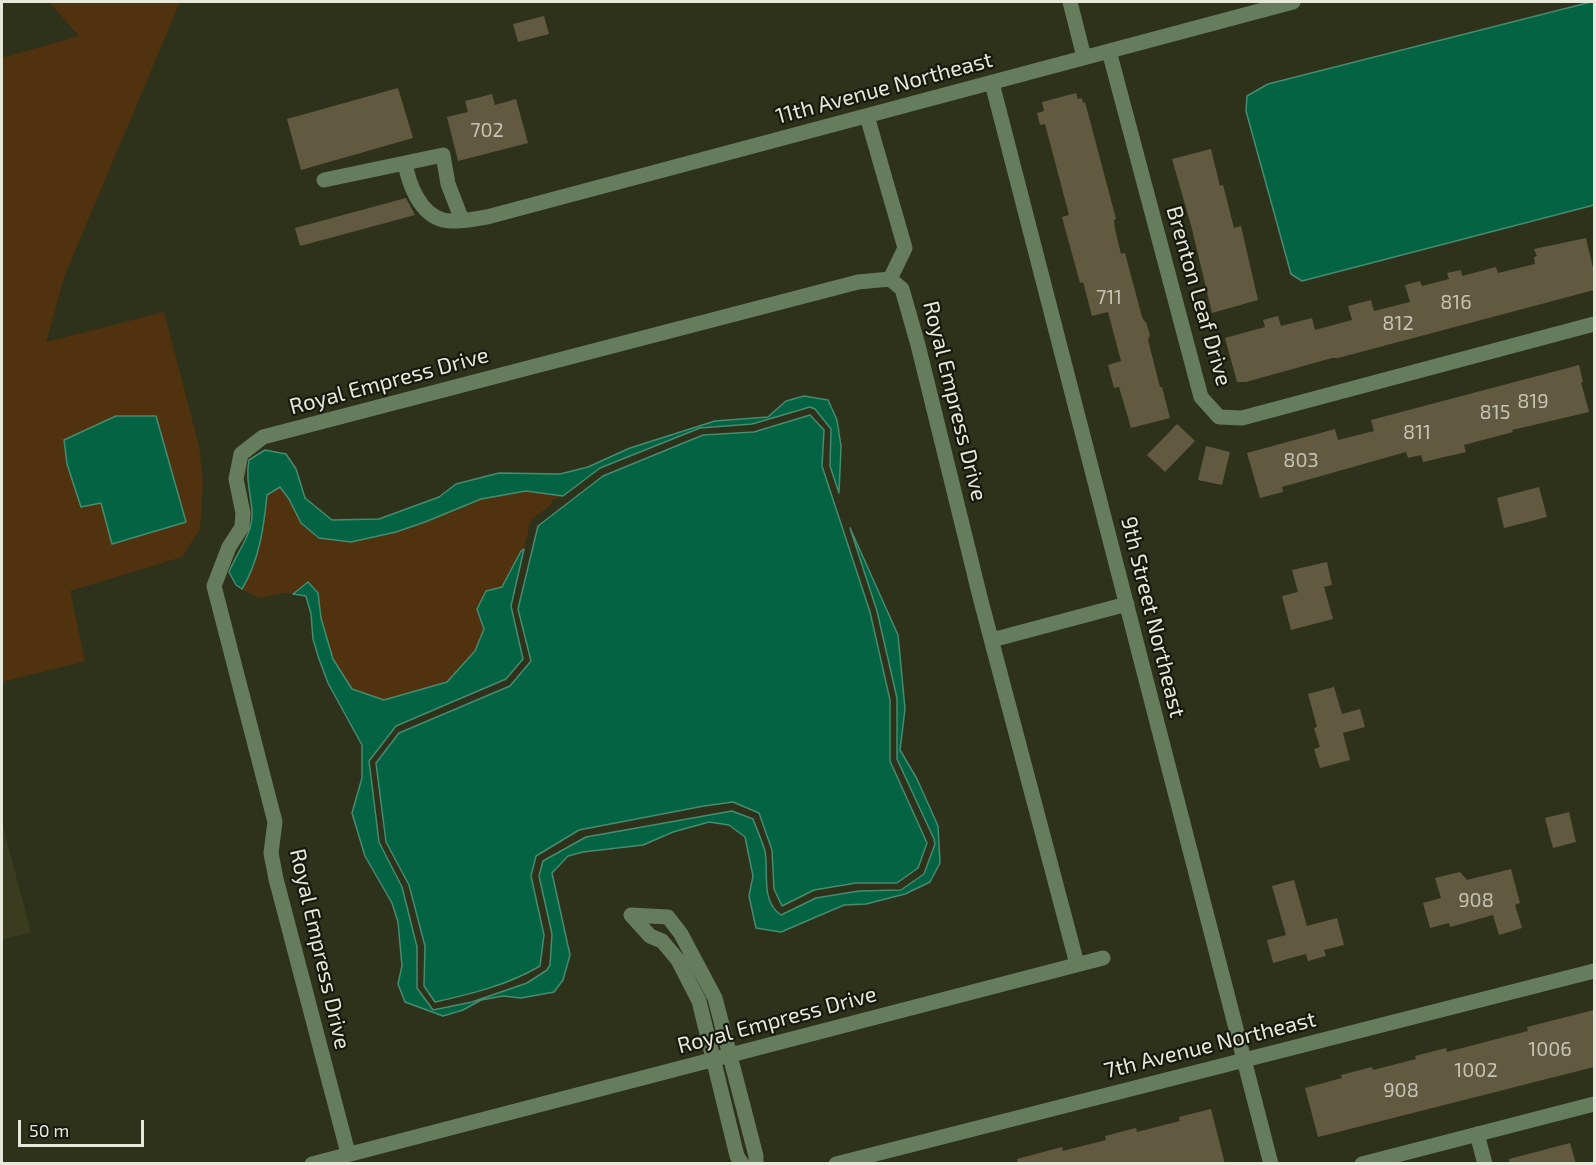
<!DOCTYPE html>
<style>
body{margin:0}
#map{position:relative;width:1596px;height:1165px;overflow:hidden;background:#2f321b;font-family:"Exo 2",sans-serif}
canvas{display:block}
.frame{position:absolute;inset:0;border:3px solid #e6e8da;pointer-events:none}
.scale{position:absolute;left:18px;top:1120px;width:126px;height:27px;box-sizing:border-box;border:3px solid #e6e8da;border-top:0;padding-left:8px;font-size:18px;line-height:21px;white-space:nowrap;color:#e6e8da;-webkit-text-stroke:4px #17180e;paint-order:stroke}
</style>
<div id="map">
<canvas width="1596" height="1165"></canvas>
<div class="frame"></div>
<div class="scale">50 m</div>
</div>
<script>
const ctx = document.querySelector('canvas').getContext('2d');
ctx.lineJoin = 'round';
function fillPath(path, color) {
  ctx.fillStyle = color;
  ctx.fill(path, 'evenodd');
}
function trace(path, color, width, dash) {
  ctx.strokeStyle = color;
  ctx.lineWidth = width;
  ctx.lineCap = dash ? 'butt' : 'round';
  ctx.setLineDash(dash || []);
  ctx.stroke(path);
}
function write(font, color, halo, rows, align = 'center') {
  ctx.font = font + ' "Exo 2",sans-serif';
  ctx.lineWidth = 4.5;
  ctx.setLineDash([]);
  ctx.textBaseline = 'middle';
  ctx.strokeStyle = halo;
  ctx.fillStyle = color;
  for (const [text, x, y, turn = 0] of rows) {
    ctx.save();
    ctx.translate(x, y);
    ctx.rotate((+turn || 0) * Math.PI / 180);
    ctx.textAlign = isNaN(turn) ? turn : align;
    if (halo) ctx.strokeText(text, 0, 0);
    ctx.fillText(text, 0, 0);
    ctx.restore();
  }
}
fillPath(new Path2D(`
 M2,823l29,109 -29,8z`), '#393c1e');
fillPath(new Path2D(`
 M49,2h131l-116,275 -18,65 118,-30 35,134 4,37 -3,46 -18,28 -112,34 15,70 -83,21v-624l77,-22zM156,416l-43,128 -12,-41 -20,4z
 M280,487l9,12 12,24 18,15 140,-29 22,-10 45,-8 37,5 -11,4 -1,5 -18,13 -3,5 -6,26 -3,2 -19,36 -25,22 7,20 -9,22 -28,31 -63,18 -32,-11 -20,-30 -11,-41 -3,-25 -11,-11 -14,12 -9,-1 -25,5 -17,-9c16,-26 22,-63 25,-94z`), '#50320f');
const water = new Path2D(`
 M1591,2h3v203l-292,76 -11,-7 -45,-163 1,-15 21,-12z
 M804,396l24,4 9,20 4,26 -2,47 -9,-27 1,-37 -16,-20 -5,-2 -58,17 -52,4 -100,40 -37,28 -37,-5 -45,8 -56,23 -29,10 -45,10 -32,-4 -18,-15 -12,-24 -9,-12 -13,8c-3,32 -8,66 -25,94l-6,-4 -7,-13c7,-18 23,-37 23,-57 0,-19 -7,-35 -3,-55l16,-10 21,4 10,15 9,29 27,22 47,-1 60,-22 17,-13 43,-11 61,1 28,-7 42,-19 85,-27 53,-4 18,-16z
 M810,415l14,15 -2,36 48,146 20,88v61l37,82 -9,25 -21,15h-41l-42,7 -32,16 -8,-17 -2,-39 -13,-37 -26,-11 -29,4 -125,24 -43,26 -5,20 13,59 -4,31c-32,19 -69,28 -105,36l-11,-16 1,-40 -16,-61 -23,-43 -10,-79 23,-30 111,-47 21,-25 -13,-52 20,-83 65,-50 100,-41 51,-3z
 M116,416h40l30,106 -74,22 -11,-41 -20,4 -14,-43 -3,-24z
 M850,528l48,107 7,74 -5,41 17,29 21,47 2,37 -10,19 -25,12 -39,10 -22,1 -63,27 -25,-4 -7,-32 4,-20 -8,-39 -16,-12 -20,-3 -36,10 -30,13 -60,7 -15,4 -16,17 18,82 -7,25 -9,12 -33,6 -18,-2 -22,4 -18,10 -20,6 -38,-14 -7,-18 4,-18 -4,-44 -6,-19 -27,-47 -13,-43 10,-35v-33l-34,-62 -9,-24 -6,-20 -2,-25 -5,-18 -13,-2 15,-12 10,11 3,25 12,41 19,30 32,11 63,-18 28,-31 9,-22 -7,-20 9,-18 16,-4 19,-36 3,-2 -13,57 12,53 -17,20 -110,47 -27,35 10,81 23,45 15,60v41l16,22 39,-8 55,-19 20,-13 3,-5 2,-31 -13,-58 4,-15 43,-24 146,-26 21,8c4,11 9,22 12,32 4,20 -5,50 16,64l35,-17 43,-7 42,-1 23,-16 11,-30 -1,-5 -37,-80v-61l-20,-87z`);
fillPath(water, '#036342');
trace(water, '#478b70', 1.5);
fillPath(new Path2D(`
 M544,16l5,18 -31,8 -5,-18z
 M398,88l15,50 -112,32 -14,-51z
 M1076,93l2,6 4,-1 1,5 2,-1 31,117 -2,1 1,9 6,25 4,-1 17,64 3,5h1l4,13 -2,5 12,47h2l8,31 -39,10 -12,-41 -5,1 -6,-23 13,-4 -13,-49 -16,4 -9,-34 -3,1 -18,-66 7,-2 -24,-91 -5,1 -3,-12 7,-2 -2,-9z
 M492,94l3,11 21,-6 12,44 -70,18 -11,-44 21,-5 -3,-11z
 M1211,149l9,37 3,-1 11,43 7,-2 17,74 -46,13 -20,-84 -20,-70z
 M406,198l9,17 -115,31 -5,-18z
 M1586,238l8,34v18l-256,68h-6l-86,24h-9l-12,-44 40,-11 -2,-7 15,-4 3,10 31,-8 3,12 37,-10 -4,-14 23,-6 3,11 36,-9 -5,-17 15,-4 2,5 27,-7 -2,-6 14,-3 1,6 34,-9 2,6 37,-9 -1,-7 3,-1 -3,-7z
 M1579,365l4,17h-2l8,30 -77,18 1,2 -49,13 2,7 -43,10 -2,-7 -13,3 -2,-6 -124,35 1,5 -23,6 -13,-45 88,-24 3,11 36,-9 -3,-11z
 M1177,424l18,17 -30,31 -18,-17z
 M1206,446l24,6 -8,33 -24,-5z
 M1539,487l8,30 -43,11 -7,-30z
 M1327,562l5,23 -8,2 9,32 -42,11 -9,-34 16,-4 -6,-22z
 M1334,687l8,27 18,-5 5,18 -22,6 7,27 -30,8 -6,-19 6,-2 -6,-19 3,-1 -9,-33z
 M1569,812l7,30 -23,6 -8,-30z
 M1511,869l9,34 -5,2 7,23 -23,7 -6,-20 -43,12 -1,-4 -19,5 -7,-25 18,-5 -6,-20 25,-6 7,8z
 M1294,880l13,46 30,-8 7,27 -20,5 2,6 -18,5 -2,-7 -33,9 -6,-23 19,-5 -14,-49z
 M1594,1010v57l-276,70 -13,-49 37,-10 -1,-3 31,-8 1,3 43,-11 -1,-3 31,-8 1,4 38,-10 43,-11 -1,-4z
 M1211,1109l14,55h-207l-1,-5 45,-12 1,4 43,-11 -1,-4 31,-8 1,4 43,-11 -1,-4z
 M1570,1143l6,21h-67v-5z`), '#625941');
trace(new Path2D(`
 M1070,2l14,55
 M1109,51l92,346 18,20 23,1 352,-94
 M992,83l279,1081
 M867,116l38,132 -15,31
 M324,180l81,-17
 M462,220l-14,-36 -5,-29 -38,8c4,22 15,51 38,57 13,3 30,-1 44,-3l806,-215
 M992,640l135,-36
 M631,915l37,2 13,17 34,64 41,158v8
 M631,915l19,21 12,5 16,19 21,41 38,155 5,8
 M1477,1134l8,30
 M348,1153l-72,-274 -5,-26 4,-31 -61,-236 15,-39 13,-20 1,-14 -7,-34 5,-25 22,-17 595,-155 32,-3 12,10 16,56 63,256 96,363
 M312,1164l791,-206
 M836,1164l758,-193
 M1362,1164l232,-60`), '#657c5d', 15);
write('20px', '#c5c4b4', null, [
 ["702",487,130],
 ["711",1109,297],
 ["816",1456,302],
 ["812",1398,323],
 ["819",1533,401],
 ["815",1495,412],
 ["811",1417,432],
 ["803",1301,460],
 ["908",1476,900],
 ["1006",1550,1049],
 ["1002",1476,1070],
 ["908",1401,1090]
]);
write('22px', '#e6e8da', '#17180e', [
 ["11th Avenue Northeast",884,88,-15],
 ["Brenton Leaf Drive",1199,296,74],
 ["Royal Empress Drive",389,381,-15],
 ["Royal Empress Drive",955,401,76],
 ["9th Street Northeast",1153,617,76],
 ["Royal Empress Drive",320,949,77],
 ["Royal Empress Drive",777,1020,-15],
 ["7th Avenue Northeast",1210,1045,-14]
]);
</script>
